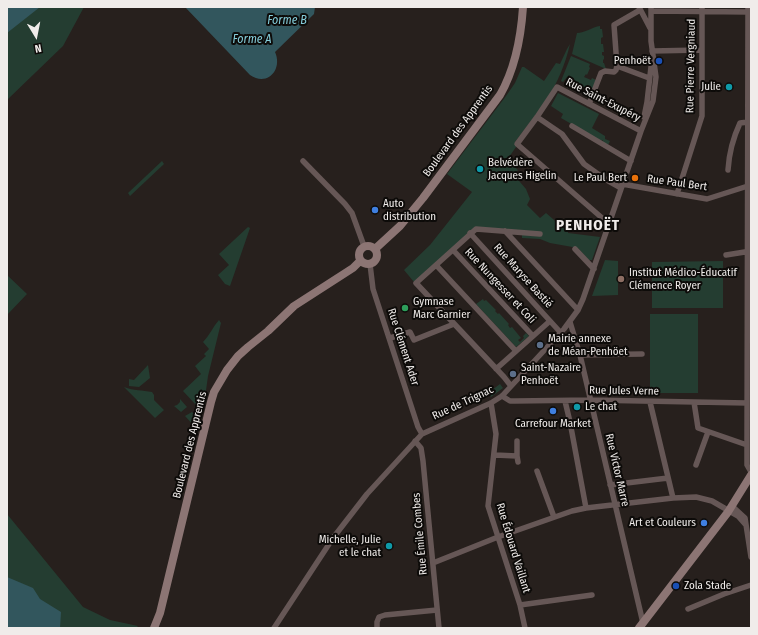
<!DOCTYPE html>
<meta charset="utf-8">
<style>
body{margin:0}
#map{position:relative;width:758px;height:635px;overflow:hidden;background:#27201d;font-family:"Fira Sans Condensed",sans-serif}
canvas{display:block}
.frame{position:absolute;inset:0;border:8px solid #f0ecea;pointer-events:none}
.north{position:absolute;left:16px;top:16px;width:40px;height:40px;-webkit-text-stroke:3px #0d0b09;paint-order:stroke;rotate:170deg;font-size:11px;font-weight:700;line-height:16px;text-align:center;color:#f0ecea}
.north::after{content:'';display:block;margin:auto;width:14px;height:18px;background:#f0ecea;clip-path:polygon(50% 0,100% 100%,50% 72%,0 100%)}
</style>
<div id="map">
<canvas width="758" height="635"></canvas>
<div class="frame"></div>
<div class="north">N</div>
</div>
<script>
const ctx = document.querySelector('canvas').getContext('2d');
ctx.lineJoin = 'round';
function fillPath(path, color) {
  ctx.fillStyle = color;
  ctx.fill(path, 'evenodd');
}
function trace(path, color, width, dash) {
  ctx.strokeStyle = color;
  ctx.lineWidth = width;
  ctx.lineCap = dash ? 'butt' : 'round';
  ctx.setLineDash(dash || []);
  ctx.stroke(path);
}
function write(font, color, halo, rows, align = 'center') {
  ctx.font = font + ' "Fira Sans Condensed",sans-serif';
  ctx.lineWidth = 4;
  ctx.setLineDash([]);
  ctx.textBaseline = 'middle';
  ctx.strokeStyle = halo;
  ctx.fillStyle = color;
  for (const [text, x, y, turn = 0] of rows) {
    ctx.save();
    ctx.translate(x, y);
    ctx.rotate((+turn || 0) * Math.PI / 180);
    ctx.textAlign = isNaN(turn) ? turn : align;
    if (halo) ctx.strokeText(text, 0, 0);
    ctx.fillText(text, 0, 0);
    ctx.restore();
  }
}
fillPath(new Path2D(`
 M7,7h77l-21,39 -56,54z
 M600,26v3h2l1,8 -2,1v6h2l1,8h-2v3l2,1v3l-1,1v3h1l2,6 -34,-15 5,-21c8,0 15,-6 23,-7z
 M570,44c-10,43 -29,64 -55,98l1,5 -9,13 11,10 -4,5 12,14 4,10 -3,6 13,13 6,-5 22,19v1l32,4 -8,23h-3l-11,-12 -28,-5 -10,-4 -18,-1v-3l-46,-7 -62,54 -10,-12 26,-25 42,-53 -25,-18 59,-78 9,-13 7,-16h2l20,14 12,-18 4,1 7,-15z
 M571,56l19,8 -1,3 1,1 -3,7 -1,-1 -2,3 7,3 1,-2 4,2 -4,10 -2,-1 -1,1 -7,-4v-1l-13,-5v-2l-2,-1 -4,5 -2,-1z
 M558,93l41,21 -7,14 13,8v3l5,2 -2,4 -6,-3 1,-2 -2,1 -40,-23 2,-4 -12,-8z
 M162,161l2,3 -34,32 -2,-3z
 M248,227l2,1 -20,58 -5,-2 -7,-9 11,-10 -10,-11z
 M605,260l13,1v34l-26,1z
 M723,261v47h-71v-46z
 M7,275l20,19 -20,21z
 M483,299l1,2 2,-1 10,10 -1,1 3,3 1,-1 10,11 -1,1 2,3 2,-1 9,11 -3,2 2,2 4,-4 -1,-2 3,-3 3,3 -13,11 -40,-43z
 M650,314h48v79h-48z
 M219,320l2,3 -13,53 -4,29h-8l-13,-14 18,-17 -6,-8 11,-10 -2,-2 5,-5 -6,-7c7,-7 9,-14 16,-22z
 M148,365l2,13 -11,9 -10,-1v-7l5,1z
 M500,384l3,4 -12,9 -3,-4z
 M124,387c10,4 18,3 28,5l2,3v5l10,10 -9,8z
 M180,399l7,8 -6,5 -7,-6 3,-1 3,-3z
 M192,412l6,6 -2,10 -11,-12z
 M7,514l76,93 27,13 28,6 -2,2h-129z`), '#243d31');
fillPath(new Path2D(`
 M7,7h33l-33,26z
 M185,7h130l-1,7 -39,38c8,18 -8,35 -25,23z
 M7,577l26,11 7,11 21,13 -1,16h-53z`), '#32565d');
trace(new Path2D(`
 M639,7l11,21
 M748,7l-1,438v20l4,7
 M640,10l-26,15 3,41 32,12
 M651,11l97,1
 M652,51l49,-1
 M589,104l12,-31 4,-2 9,1 2,-2 1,-4
 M537,117l25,17 22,30 21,15 16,9
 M644,117l3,-15 5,-44
 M572,126l59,35
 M303,161l42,43 7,9 12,33
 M728,170c1,-17 5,-32 12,-47l8,-1
 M622,184l85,15 44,-14
 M677,194l25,-78v-109
 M609,224l-92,-80 20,-27 20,-30 84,44
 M505,231l73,79
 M470,233l91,100
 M575,249l19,20
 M453,250l80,86
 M726,255l25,-4
 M370,264l3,25 45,138 4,7
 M436,265l80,86
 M570,322l10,33 63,268
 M390,338l20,-6 4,8 40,-16
 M580,355l62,-1
 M496,369l54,-48
 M511,386l-7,-9 -88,-94 60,-54 64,5
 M502,396l8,5h5l75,-1 157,3
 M565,401l5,21 16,86
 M650,402l23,96
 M694,402l4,26 49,17
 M491,403l5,31 -8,72 32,99 5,23
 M415,441l6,7 2,13 16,167
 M517,441v15l1,6
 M495,455l22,1
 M696,465l12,-33
 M537,471l17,46
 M610,485l58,-7
 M732,506l13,12 6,39
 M433,563l65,-26 74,-26 14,-3 87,-10 23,-1 16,4 26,15 7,8
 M520,605l72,-10
 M688,609l36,-15 27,-9
 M274,628l59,-90 34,-44 55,-60 69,-31 11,-7 62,-67 14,-19 5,-11 58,-168 12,-30 3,-24 -5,-36v-34
 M377,628v-6l2,-5 6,-2 52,-5`), '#665756', 5.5);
trace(new Path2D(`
 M359 255a9 9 0 1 1 18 0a9 9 0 1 1-18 0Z
 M375,249l25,-23 23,-28 77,-103c15,-26 21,-58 23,-88
 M154,628l6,-15 51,-211 3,-10 13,-22 11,-14 10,-9 20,-16 26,-25 59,-38 7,-7
 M639,628l89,-116 23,-37`), '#8c7574', 8);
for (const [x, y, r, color] of [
 [659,61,4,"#1a4fb4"],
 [729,87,4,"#0f9aa8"],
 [480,169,4,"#0f9aa8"],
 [635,178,4,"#e8710a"],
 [375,210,4,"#3f7fe0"],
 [621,279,4,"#8d6e63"],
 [405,308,4,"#2e9e5b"],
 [540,345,4,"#5c6f8a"],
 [513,374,4,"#5c6f8a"],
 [577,407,4,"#0f9aa8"],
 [553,411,4,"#3f7fe0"],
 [704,523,4,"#3f7fe0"],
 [389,546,4,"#0f9aa8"],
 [676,586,4,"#1a4fb4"]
]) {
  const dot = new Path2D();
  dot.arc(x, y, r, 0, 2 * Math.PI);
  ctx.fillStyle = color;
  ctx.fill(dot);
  trace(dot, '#0d0b09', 1.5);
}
write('11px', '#f0ecea', '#0d0b09', [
 ["Penhoët",651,61,"right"],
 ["Julie",721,87,"right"],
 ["Belvédère",488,163],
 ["Jacques Higelin",488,176],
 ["Le Paul Bert",627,178,"right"],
 ["Auto",383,204],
 ["distribution",383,217],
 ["Institut Médico-Éducatif",629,273],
 ["Clémence Royer",629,286],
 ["Gymnase",413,302],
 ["Marc Garnier",413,315],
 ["Mairie annexe",548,339],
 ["de Méan-Penhöet",548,352],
 ["Saint-Nazaire",521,368],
 ["Penhoët",521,381],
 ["Le chat",585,407],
 ["Carrefour Market",553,424,"center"],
 ["Art et Couleurs",696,523,"right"],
 ["Michelle, Julie",381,540,"right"],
 ["et le chat",381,553,"right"],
 ["Zola Stade",684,586]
], 'left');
write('11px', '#f0ecea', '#0d0b09', [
 ["Rue Pierre Vergniaud",691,66,-89],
 ["Rue Saint-Exupéry",603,100,27],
 ["Boulevard des Apprentis",458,131,-54],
 ["Rue Paul Bert",677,183,8],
 ["Rue Maryse Bastié",523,276,48],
 ["Rue Nungesser et Coli",500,286,47],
 ["Rue Clément Ader",403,347,72],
 ["Rue Jules Verne",624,391,1],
 ["Rue de Trignac",463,403,-25],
 ["Boulevard des Apprentis",190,445,-76],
 ["Rue Victor Marre",617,470,77],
 ["Rue Émile Combes",420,534,-95],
 ["Rue Édouard Vaillant",513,548,73]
]);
write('italic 12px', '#85cdda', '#0d0b09', [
 ["Forme B",287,21],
 ["Forme A",252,40]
]);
ctx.letterSpacing = '1px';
write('bold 15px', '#f0ecea', '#0d0b09', [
 ["PENHOËT",588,226]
]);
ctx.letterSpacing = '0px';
</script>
